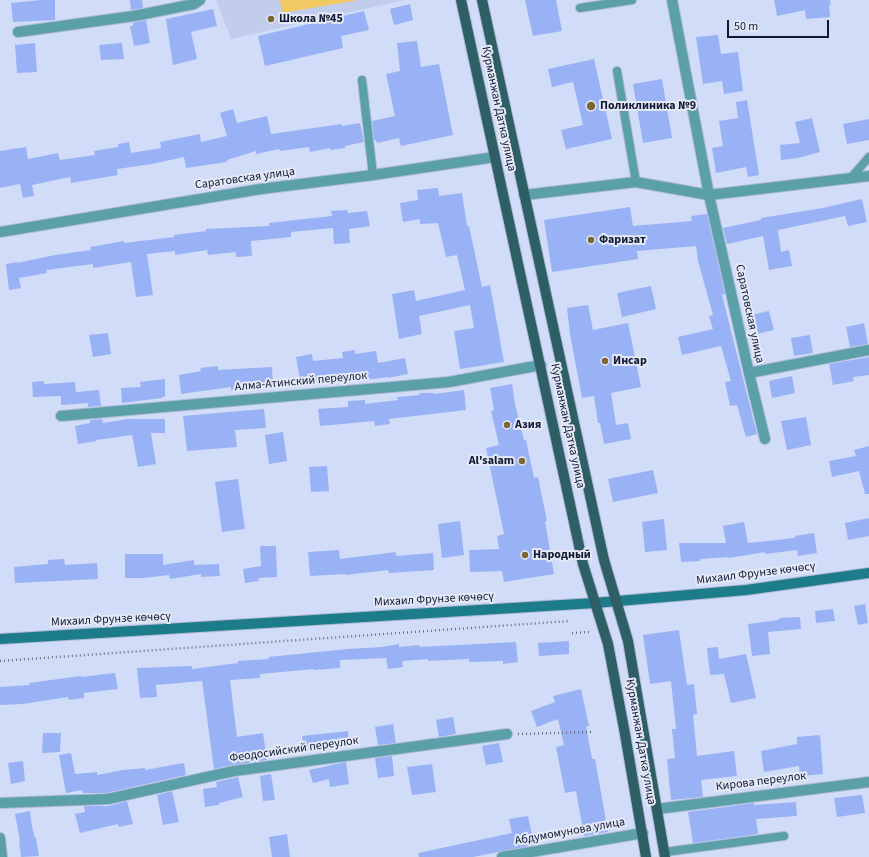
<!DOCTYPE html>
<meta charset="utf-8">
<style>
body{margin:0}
#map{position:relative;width:869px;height:857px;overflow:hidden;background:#d1dcf8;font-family:"Source Sans 3",sans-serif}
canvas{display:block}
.scale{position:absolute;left:727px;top:20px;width:102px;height:18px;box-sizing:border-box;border:2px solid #111932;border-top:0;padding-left:5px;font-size:12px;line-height:14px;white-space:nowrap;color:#111932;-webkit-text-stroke:3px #e4e9f7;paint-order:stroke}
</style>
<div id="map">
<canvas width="869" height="857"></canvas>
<div class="scale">50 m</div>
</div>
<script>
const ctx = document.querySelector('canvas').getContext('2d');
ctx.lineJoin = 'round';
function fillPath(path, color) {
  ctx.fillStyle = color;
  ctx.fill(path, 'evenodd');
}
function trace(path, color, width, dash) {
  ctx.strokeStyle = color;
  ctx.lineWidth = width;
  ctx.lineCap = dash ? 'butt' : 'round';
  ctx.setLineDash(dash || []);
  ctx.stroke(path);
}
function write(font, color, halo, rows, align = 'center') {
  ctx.font = font + ' "Source Sans 3",sans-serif';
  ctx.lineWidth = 4;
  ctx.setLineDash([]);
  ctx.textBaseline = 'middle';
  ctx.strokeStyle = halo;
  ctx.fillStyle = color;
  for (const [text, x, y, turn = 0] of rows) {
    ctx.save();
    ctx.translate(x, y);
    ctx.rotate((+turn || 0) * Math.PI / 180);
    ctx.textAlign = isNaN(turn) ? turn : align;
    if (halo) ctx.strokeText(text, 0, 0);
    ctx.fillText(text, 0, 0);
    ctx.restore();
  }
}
fillPath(new Path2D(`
 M216,0h189l-174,39z`), '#c1cdeb');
fillPath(new Path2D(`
 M280,0h79l-77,13z`), '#f0c963');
fillPath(new Path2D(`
 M42,0h13v20l-42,2 -2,-19z
 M130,0h12l1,8 -12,2z
 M525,0h31l6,31 -29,5z
 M774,0h56l1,5h-2l1,12 -24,2 -1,-9 -28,6z
 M410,4l3,16 -19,5 -4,-16z
 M213,9l4,17 -26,6 6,27 -24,6 -7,-46z
 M364,11l5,19 -28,6 2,12 -78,18 -7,-30z
 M146,20l4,23 -16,3 -4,-20h3v-3z
 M718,35l3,19 17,-2 5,39 -19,3 -2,-13 -19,3 -7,-47z
 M417,41l4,26 18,-3 14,71 -52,11 -2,-8 -22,5 -1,-3h-2l-2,-19 23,-5 -9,-42 14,-3 -3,-28z
 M35,43l2,29 -20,1 -2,-28z
 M122,43l2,16 -23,1 -2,-15z
 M594,59l18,80 -46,10 -5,-19 22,-5 -10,-43 -21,5 -4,-18z
 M662,79l10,59 -29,5 -10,-59z
 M747,100l12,75 -11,2 -2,-10 -30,6 -4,-25 11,-2 -4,-25 19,-3 -2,-16z
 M233,109l4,14 30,-7 4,18 71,-10v2l18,-3 4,19 -19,4v2l-15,2v-2l-20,4 -1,-5 -29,4 -1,-2 -23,5v-3l-29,9v2l-41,6 -2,-11 -32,7 -35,5 1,6 -47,8 -1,-6 -38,8 2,11 -11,2 -3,-14 -20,4v-37l26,-4 2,12 30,-6 2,7 35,-5 -1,-4 24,-4v-3l11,-2 2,11 30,-5 -1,-6 40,-8 1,8 26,-6 -7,-23z
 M812,118l8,34 -22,6 -17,2 -1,-15 20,-2 -5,-21z
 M869,119v21l-22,4 -4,-20z
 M438,188l1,8 23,-3 5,33h2l13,61 8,-2 14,77 -44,7 -6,-38 20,-3 -4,-23 -51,11 3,18 -23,5 -7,-45 22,-4 2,11 49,-11 -8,-35 -11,2 -8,-34 -18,1v-5l-17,3 -3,-19 18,-3 -1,-10z
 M862,199l5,23 -19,4 -3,-10 -67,14 3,22 8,-2 3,16 -23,4 -6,-34 -36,8 -4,-16 38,-8v-2l62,-10z
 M630,207l3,19 59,-5 -1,-5 16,-2 18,80 -3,1 35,139 -11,3 -9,-32 -7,1 -5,-24 6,-1 -10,-35 -39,9 -4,-18 35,-8 -4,-13 4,-1 -15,-54 -2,-15 -59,5 1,8 -86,13 -8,-52z
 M347,210l1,3 19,-2 3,15 -21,3 1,14 -16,1 -1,-16 -42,4v5l-40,4 1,15 -16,1v-5l-28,3 -1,-5 -32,5v-4l-28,3 6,41 -17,2 -5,-35 -38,6v-4l-47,6 1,3 -28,5 2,10 -12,2 -3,-26 11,-2v1l38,-8 36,-5 -1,-3 34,-6v2l50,-6v-2l32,-4v-2l63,-3v-3l63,-7 -1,-5z
 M651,286l5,23 -34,8 -5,-24z
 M588,305l5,25 35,-7 13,64 -30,6 5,32 12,-2 3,16 -27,5 -4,-21h-2l-4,-27 -12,2 -12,-64 -3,-26z
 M769,311l5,19 -18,4 -5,-19z
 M864,323l4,21 -18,3 -4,-20z
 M108,333l3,21 -18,3 -4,-22z
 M810,335l3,18 -19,3 -3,-18z
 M355,350v4l21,-3 2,12 27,-5 3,16 -20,4v-1l-22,3 -1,-5 -18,3v-1l-31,3v2l-15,3 -5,-28 16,-3 1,7 30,-3 -1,-6z
 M869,357v18l-16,2 1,4 -21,4 -4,-21z
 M218,366v4l54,-3 1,19 -23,1v2l-19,1v-3l-50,7 -2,-19 22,-4 -1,-3z
 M792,376l3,17 -23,5 -3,-17z
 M165,379v18h-3v1l-40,5 -1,-15 20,-1 -1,-5z
 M44,381v3l31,-2 1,10 23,-2 2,16 -13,1v-4l-27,2v-9l-28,1 -1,-15z
 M512,384l3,20 9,36h2l8,38 4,-1 9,44h-2l9,53 -50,8 -2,-11 -32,1 -1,-22 30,-1 -2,-13 7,-2 -18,-86 13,-3 -8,-34 3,-1 -4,-22z
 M464,390l2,20 -77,9 1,5 -15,2 -1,-5 -54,5 -2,-17 30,-2v-6l17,-1v4l33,-4 -1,-3 23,-2 -1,-2h15v1z
 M264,409l2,19 -31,2 2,17 -50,4 -4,-35z
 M806,417l5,28 -24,5 -6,-29z
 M102,419l1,4 25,-4h37v14h-14l5,31 -18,3 -6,-32 -36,5 1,1 -19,3 -3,-18 15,-3v-3z
 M283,432l4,29 -18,3 -4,-29z
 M869,446v48h-4l-6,-23 -27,6 -3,-16 27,-5 -2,-6z
 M327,466l2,25 -18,1 -2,-25z
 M653,470l5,23 -45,9 -5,-23z
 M238,479l7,50 -23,3 -7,-50z
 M869,518v18l-21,4 -3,-17z
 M664,519l3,31 -22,2 -3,-30z
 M460,521l4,34 -22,3 -4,-34z
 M744,522l4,21 47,-5v-2l19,-3 3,20 -19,3 -1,-6 -32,4v-2l-36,6 -1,-1 -28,2v2l-19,1 -2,-19h47l-3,-17z
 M260,546h16l1,31 -19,1 1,3 -14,2 -2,-14 18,-3z
 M339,550l1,9 56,-7v4l37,-3 1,17 -45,3 -1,-3 -43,5v-1l-35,2 -2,-24z
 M125,554h38v11l31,-5v5l25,-1 1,12 -19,1v-3l-31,5 -1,-4 -26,3h-18z
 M64,559l1,6 32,-2 1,16 -83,4 -1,-16 34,-3v-4z
 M865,604l3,19 -10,2 -4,-19z
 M833,609l2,12 -19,2 -1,-12z
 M800,617l1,12 -33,3 2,22 -18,2 -4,-32 31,-4v-2z
 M679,630l8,55 7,-1 3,30 -4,1 4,41 37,-5 3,25 -36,4 2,17 -32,3 -4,-41 8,-1 -3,-29h4l-5,-48 -21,3 -7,-49z
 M569,641v13l-30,2 -1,-13z
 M516,642l2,20 -15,2v-3l-34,1v-3l-41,2v-2l-26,2 1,6 -15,2 -2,-11 -46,2v8l-26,2v-1l-54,5v4l-30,2 7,57 26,-4 4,27 -34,5 -19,4 -12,-88 -46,4 1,12 -17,1 -3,-30 55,-2v3l46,-6v-2l31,-2 -1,-2 80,-8 34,-2 17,-3v3l20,-2 1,2z
 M718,647l1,12 27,-5 10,44 -25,5 -7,-29 -14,1 -3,-27z
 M115,673l3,16 -34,4v5l-15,2 -1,-3 -45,7 -23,1v-18l30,-2 -1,-2 52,-7v1z
 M581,689l8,37h-3l6,33h3l13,73 -24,4 -8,-45 -11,2 -9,-46 8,-2 -6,-26 -21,8 -6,-16 24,-9 -2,-6z
 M453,717l3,17 -17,3 -3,-17z
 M393,724l3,19 -18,2 -3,-18z
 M348,731l1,13 -45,6 -2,-14z
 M43,733h18l-1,19 -18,1z
 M820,735l3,39 -23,2 -1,-10 -35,6 -3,-21 36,-7v-7z
 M499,743l4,19 -17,3 -4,-19z
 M71,753l4,21 22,-2v3l26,-5 22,-2v2l39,-7 2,12 -79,18h-24l-1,-3 -16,3 -7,-38z
 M392,756l2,20 -16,2 -3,-20z
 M23,761l2,20 -14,3 -3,-21z
 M346,762l3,22 -19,3 -1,-8 -16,4 -4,-13z
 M432,764l4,28 -24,3 -5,-28z
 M271,774l4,26 -12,1 -3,-25z
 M238,777l5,20 -24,6v2l-14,2 -2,-18 14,-2 -1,-5z
 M172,791l7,31 -16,3 -6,-30z
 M862,795l3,18 -28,4 -3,-19z
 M127,801l6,23 -14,3 -1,-3 -38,9 -5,-19 10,-2 -1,-6h24z
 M796,802l1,14 -41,3 2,15 -65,9 -5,-31 66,-9v2z
 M30,811l2,15 3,12h1l3,18 -18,1 -2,-16h1l-5,-27z
 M528,816l6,29 -61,12h-54l-1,-4 94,-20 -3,-14z
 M287,834l3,23h-18l-3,-20z`), '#99b2f5');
const service = new Path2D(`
 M580,8l52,-8
 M617,71l19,111
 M362,80l11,95
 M850,179l19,-22
 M665,852l119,-16`);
const minor = new Path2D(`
 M672,0l37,195 40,178 16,66
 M18,32l116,-16 60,-12 6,-4
 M524,195l112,-13 73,13 160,-19
 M0,232l261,-43 112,-14 122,-18
 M749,373l120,-23
 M61,416l388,-34 92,-17
 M0,803l108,-4 126,-28 273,-37
 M657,809l212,-27
 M0,838l2,19
 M502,857l141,-24`);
const secondary = new Path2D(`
 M0,639l595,-36 151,-13 123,-17`);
const primary = new Path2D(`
 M461,0l122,564 25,80 17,90 21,123
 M482,0l122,560 24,81 37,216`);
trace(service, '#aeb9d4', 10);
trace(minor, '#aeb9d4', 12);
trace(secondary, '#aeb9d4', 12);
trace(primary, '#aeb9d4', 12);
trace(new Path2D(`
 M572,633l17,-1
 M0,661l569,-40
 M518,734l75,-2`), '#69728d', 2.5, [1, 3]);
trace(service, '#5b9fa9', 8);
trace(minor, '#5b9fa9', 10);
trace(secondary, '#1d7c89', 10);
trace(primary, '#2e5e66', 10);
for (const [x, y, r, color] of [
 [271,19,4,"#7a6735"],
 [591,106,5,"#7a6735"],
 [591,240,4,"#7a6735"],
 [605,361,4,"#7a6735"],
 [507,425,4,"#7a6735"],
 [522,461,4,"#7a6735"],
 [525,555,4,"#7a6735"]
]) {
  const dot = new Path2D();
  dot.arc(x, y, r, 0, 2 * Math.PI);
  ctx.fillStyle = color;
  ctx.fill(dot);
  trace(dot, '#e4e9f7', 1.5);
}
write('bold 12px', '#111932', '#e4e9f7', [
 ["Школа №45",279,19],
 ["Поликлиника №9",600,106],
 ["Фаризат",599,240],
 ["Инсар",613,361],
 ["Азия",515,425],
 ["Al'salam",514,461,"right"],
 ["Народный",533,555]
], 'left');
write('12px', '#111932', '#e4e9f7', [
 ["Курманжан Датка улица",498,109,78],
 ["Саратовская улица",245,179,-8],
 ["Саратовская улица",749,314,78],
 ["Алма-Атинский переулок",301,382,-5],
 ["Курманжан Датка улица",567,426,78],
 ["Михаил Фрунзе көчөсү",756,574,-7],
 ["Михаил Фрунзе көчөсү",434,600,-3],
 ["Михаил Фрунзе көчөсү",111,620,-3],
 ["Курманжан Датка улица",640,742,80],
 ["Феодосийский переулок",294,750,-8],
 ["Кирова переулок",761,782,-7],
 ["Абдумомунова улица",570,832,-10]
]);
</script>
